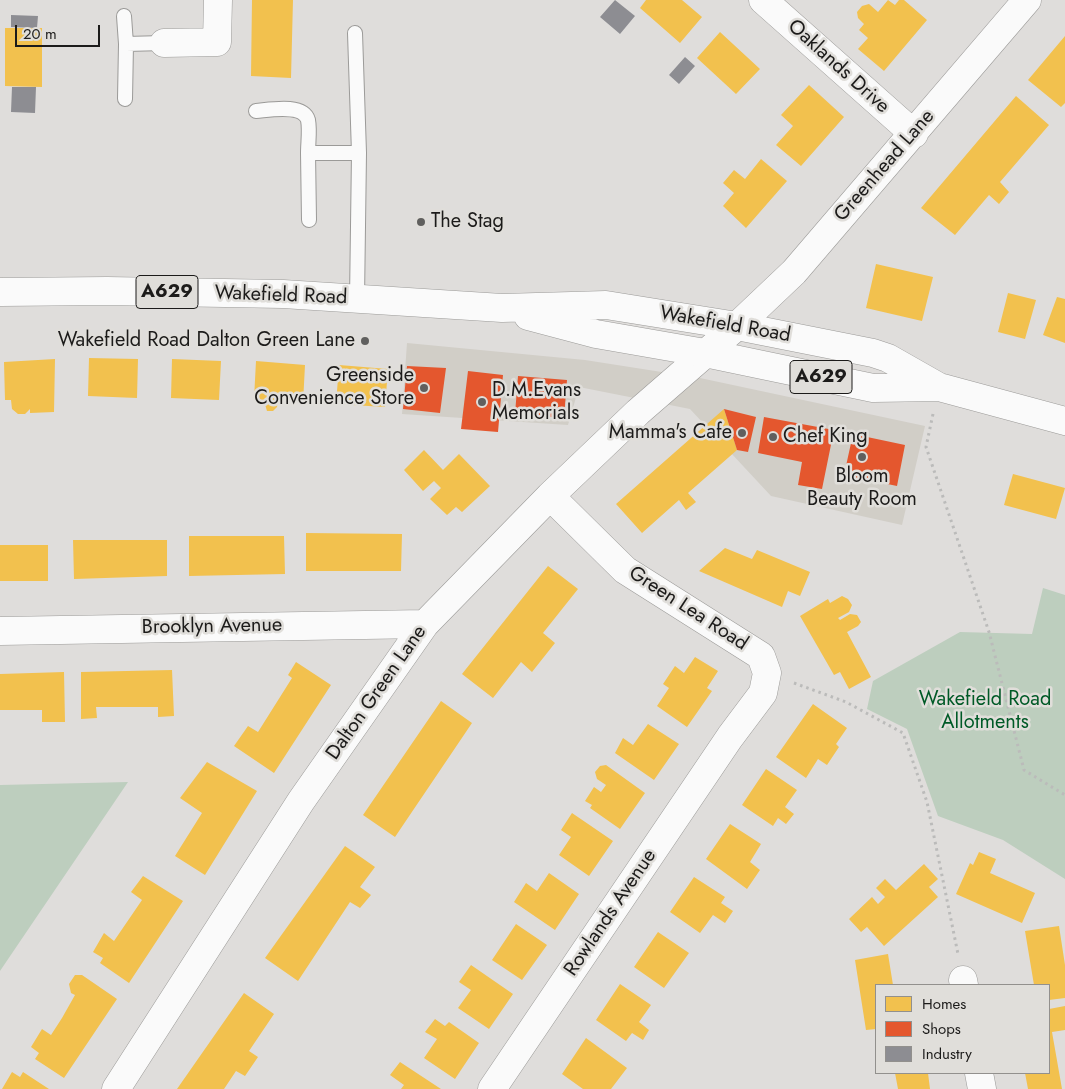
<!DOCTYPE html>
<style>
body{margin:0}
#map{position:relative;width:1065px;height:1089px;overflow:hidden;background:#dfdddb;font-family:Jost,sans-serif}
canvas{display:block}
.legend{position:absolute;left:875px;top:984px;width:175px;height:90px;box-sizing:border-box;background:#e0deda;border:1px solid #92908d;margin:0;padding:6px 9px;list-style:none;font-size:15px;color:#1c1b1a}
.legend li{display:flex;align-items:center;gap:10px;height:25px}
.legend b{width:25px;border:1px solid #92908d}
.scale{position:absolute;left:15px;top:25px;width:85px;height:22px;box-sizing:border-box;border:2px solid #1c1b1a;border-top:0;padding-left:6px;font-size:15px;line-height:18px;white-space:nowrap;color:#1c1b1a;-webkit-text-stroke:4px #e0deda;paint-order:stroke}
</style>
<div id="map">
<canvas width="1065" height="1089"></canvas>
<ul class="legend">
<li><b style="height:14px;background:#f2c14e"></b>Homes</li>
<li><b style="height:14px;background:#e4572e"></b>Shops</li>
<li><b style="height:14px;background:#8d8d92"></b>Industry</li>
</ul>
<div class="scale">20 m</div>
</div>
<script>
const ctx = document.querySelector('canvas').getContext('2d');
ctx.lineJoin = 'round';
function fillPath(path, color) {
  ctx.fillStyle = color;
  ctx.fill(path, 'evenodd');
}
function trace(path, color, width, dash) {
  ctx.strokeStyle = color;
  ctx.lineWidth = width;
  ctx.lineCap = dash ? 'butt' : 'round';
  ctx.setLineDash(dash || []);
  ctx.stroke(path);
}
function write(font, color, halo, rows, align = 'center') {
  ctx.font = font + ' Jost,sans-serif';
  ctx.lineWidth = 5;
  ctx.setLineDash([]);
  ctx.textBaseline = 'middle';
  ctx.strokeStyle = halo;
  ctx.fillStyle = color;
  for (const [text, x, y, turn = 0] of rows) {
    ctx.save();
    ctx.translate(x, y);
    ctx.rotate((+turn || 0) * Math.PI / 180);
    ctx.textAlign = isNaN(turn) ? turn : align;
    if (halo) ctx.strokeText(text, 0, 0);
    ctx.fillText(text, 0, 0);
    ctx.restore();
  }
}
fillPath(new Path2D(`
 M407,343l178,17 115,18 225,48 -23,99 -131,-29 -81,-87 -111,-22 -11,38 -166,-11z`), '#d1cec7');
fillPath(new Path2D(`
 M1043,588l22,7v284l-62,-39 -65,-24 -31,-87 -40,-20 6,-28 87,-49 72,2z
 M128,782l-128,189v-186z`), '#bdcebe');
fillPath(new Path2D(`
 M252,0h41l-2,78 -40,-2z
 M646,0h36l20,17 -22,26 -40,-35z
 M888,0l7,5 4,-5h5l23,20 -43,51 -26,-22 10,-11 -9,-8 5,-6 -6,-6 -1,-6 5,-6 7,-2 9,8z
 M5,28h37v59l-37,-1z
 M720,32l40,37 -24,25 -39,-36z
 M1065,36v67l-4,4 -33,-27z
 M809,85l35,32 -43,49 -25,-21 17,-19 -12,-11z
 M1016,96l33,29 -49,57 9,10 -10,12 -10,-9 -34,40 -34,-27z
 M761,159l26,22 -41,47 -23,-22 11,-13 -11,-10 11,-13 11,9z
 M876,264l57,13 -11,44 -56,-13z
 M1008,293l28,7 -11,39 -27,-7z
 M1057,297l8,2v44l-22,-8z
 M89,358l49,1 -1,39 -49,-2z
 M55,359l-1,53 -24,1v-4l-5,5h-7l-6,-5 -1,-9h-6l-1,-38z
 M172,359l49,2 -2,39 -48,-2z
 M256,361l49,4 -2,38 -25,-2 -1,6 -4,4h-6l-3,-10 -10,-2z
 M339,365l49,4 -3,38 -49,-3z
 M724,409l13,41 -49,43 8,9 -10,8 -7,-10 -37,33 -26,-29z
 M424,450l19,20 16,-16 31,32 -28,26 -6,-5 -9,8 -17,-16 11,-11 -7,-7 -11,10 -19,-21z
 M1013,474l52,14 -9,31 -52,-14z
 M306,533l96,1 -1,37h-95z
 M189,536h95l1,38 -96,2z
 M73,540h94v36l-93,3z
 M0,545h48v36h-48z
 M725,548l27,11 5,-9 53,22 -10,24 -12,-5 -6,16 -83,-36z
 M548,566l30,23 -35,44 12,10 -23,29 -11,-10 -28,36 -31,-24z
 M842,596l6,3 4,6 -3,7 -11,6 2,2 10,-6 7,1 4,7 -3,4 -11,6 24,45 -22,12 -9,-17 -6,3 -34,-59 28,-17 2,4z
 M695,657l23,14 -11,17 5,3 -25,36 -30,-21 12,-18 -6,-4 12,-18 9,7z
 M296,662l35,23 -57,88 -40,-27 14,-20 10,6 34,-54 -4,-3z
 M172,670l2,46 -16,1v-10h-62l1,11 -16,1v-47z
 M64,672l1,50h-23v-12h-42v-36z
 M441,701l31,22 -77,114 -32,-22z
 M813,704l34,24 -11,16 3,3 -12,18 -9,-6 -12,19 -30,-21z
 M648,724l31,20 -25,36 -39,-27 8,-15 10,7z
 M207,762l50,29 -52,84 -30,-19 27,-43 -22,-15z
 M606,765l39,28 -25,36 -30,-21 2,-3 -7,-4 9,-14 7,5 5,-7 -9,-6 -2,-7 5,-6z
 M766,769l31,21 -12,17 9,7 -8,10 -8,-6 -5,8 -31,-21z
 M572,813l41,28 -24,35 -30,-21 12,-18 -10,-7z
 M730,824l31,20 -11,18 10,8 -13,19 -41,-30z
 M345,846l30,21 -15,20 11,8 -11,13 -10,-6 -52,79 -33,-23z
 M979,852l17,7 -6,14 45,20 -13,30 -66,-29 14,-31 3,2z
 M924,864l14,15 -9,8 9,10 -54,49 -17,-19 -6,5 -12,-13 23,-22 6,7 7,-7 -9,-9 9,-9 11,11z
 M549,873l30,21 -24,36 -41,-28 12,-19 11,8z
 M143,876l40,25 -54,82 -29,-20 3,-5 -10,-6 11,-19 10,8 28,-41 -11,-8z
 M694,877l31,20 -4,6 12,8 -8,12 -12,-8 -13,18 -30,-21z
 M516,924l31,21 -25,35 -30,-20z
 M1059,926l6,39v33l-16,2v-15h-15l-9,-54z
 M658,932l31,21 -25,35 -30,-21z
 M888,954l5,31h-17v44l-10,1 -11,-70z
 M471,965l42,29 -24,35 -31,-21 13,-18 -12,-8z
 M75,975h7l35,24 -53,79 -29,-19 4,-6 -8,-6 11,-18 9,6 11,-17 13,-23 -4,-2 -2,-9z
 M620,984l31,21 -12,17 10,8 -6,10 -11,-7 -6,8 -30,-21z
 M244,993l30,21 -25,37 9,6 -13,19 -9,-5 -12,18h-47z
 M1065,1006v24l-13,2 10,57h-34l-3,-16h24v-64z
 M435,1019l10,7 4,-4 30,21 -24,36 -31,-21 13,-19 -12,-7z
 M586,1038l41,30 -16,21h-28l-21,-15z
 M400,1062l41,27h-40l3,-4 -14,-10z
 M12,1072l8,5 3,-5 26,17h-47z
 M895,1073h33l2,16h-32z`), '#f2c14e');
fillPath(new Path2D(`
 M407,366l39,2 -6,45 -37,-4z
 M468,371l35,4 -5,57 -37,-3z
 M518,376l49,4 -3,38 -49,-4z
 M724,409l32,8 -8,35 -11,-2z
 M764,417l70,13 -12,59 -24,-4 4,-23 -44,-9z
 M853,434l52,11 -8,41 -53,-11z`), '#e4572e');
fillPath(new Path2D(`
 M615,0l20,16 -15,18 -20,-17z
 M11,15l27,1 -1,12 -26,-1z
 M685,57l10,9 -16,18 -10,-9z
 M12,87h24l-1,26 -24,-1z`), '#8d8d92');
const lane = new Path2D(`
 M124,16l2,28
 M355,33l4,120 -2,146
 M125,99l1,-55 38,-1
 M256,111c13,-1 47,-8 52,9 2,10 0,23 0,33
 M309,220l-1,-67h51`);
const street = new Path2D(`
 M763,0l151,134
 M164,43l53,-1 1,-42
 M0,631l425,-7
 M963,980l1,5
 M979,1073l3,16
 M116,1089l185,-288 124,-177 125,-128 88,-84 99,-86 57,-54 233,-272
 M492,1089l238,-352 33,-44 4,-20 -6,-17 -136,-86 -75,-74`);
const highway = new Path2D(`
 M0,292l107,-1 176,3 219,14 104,-3 131,21 136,27 15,5 51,29 126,34
 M528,316l68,18 109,19 168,35 66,-1`);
trace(lane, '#9b9a98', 16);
trace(street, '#9b9a98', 29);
trace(highway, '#9b9a98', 29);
trace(new Path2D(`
 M933,414l-7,33 63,185 35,138 41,25
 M794,683l52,19 57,31 24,69 31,152`), '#bbbbba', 3, [2.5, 4]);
trace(lane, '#fafafa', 14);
trace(street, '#fafafa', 28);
trace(highway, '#fafafa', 28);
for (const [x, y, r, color] of [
 [421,222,5,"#605f5e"],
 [365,341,5,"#605f5e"],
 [424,388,5,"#605f5e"],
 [482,402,5,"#605f5e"],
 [742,433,5,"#605f5e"],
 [773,437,5,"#605f5e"],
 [862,457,5,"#605f5e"]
]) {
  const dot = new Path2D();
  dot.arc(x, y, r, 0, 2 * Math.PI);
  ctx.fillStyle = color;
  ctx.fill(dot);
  trace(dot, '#e0deda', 2);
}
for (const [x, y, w] of [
 [167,292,62],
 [821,377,62]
]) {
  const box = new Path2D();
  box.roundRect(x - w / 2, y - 16.5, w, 33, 4);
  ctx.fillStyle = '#e0deda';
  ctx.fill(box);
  trace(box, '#1c1b1a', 1);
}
write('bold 19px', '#1c1b1a', null, [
 ["A629",167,292],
 ["A629",821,377]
]);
write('20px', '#1c1b1a', '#e0deda', [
 ["Oaklands Drive",838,67,42],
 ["Greenhead Lane",885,166,-49],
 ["Wakefield Road",281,296,2],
 ["Wakefield Road",725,325,10],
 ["Green Lea Road",688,609,33],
 ["Brooklyn Avenue",212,627,-1],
 ["Dalton Green Lane",377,693,-55],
 ["Rowlands Avenue",611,913,-56]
]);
write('20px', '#1c1b1a', '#e0deda', [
 ["The Stag",431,222],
 ["Wakefield Road Dalton Green Lane",355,341,"right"],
 ["Greenside",414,376,"right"],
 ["Convenience Store",414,399,"right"],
 ["D.M.Evans",492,391],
 ["Memorials",492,414],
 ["Mamma's Cafe",732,433,"right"],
 ["Chef King",783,437],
 ["Bloom",862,477,"center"],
 ["Beauty Room",862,500,"center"]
], 'left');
write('20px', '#005a27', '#e0deda', [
 ["Wakefield Road",985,700],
 ["Allotments",985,723]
]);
</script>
